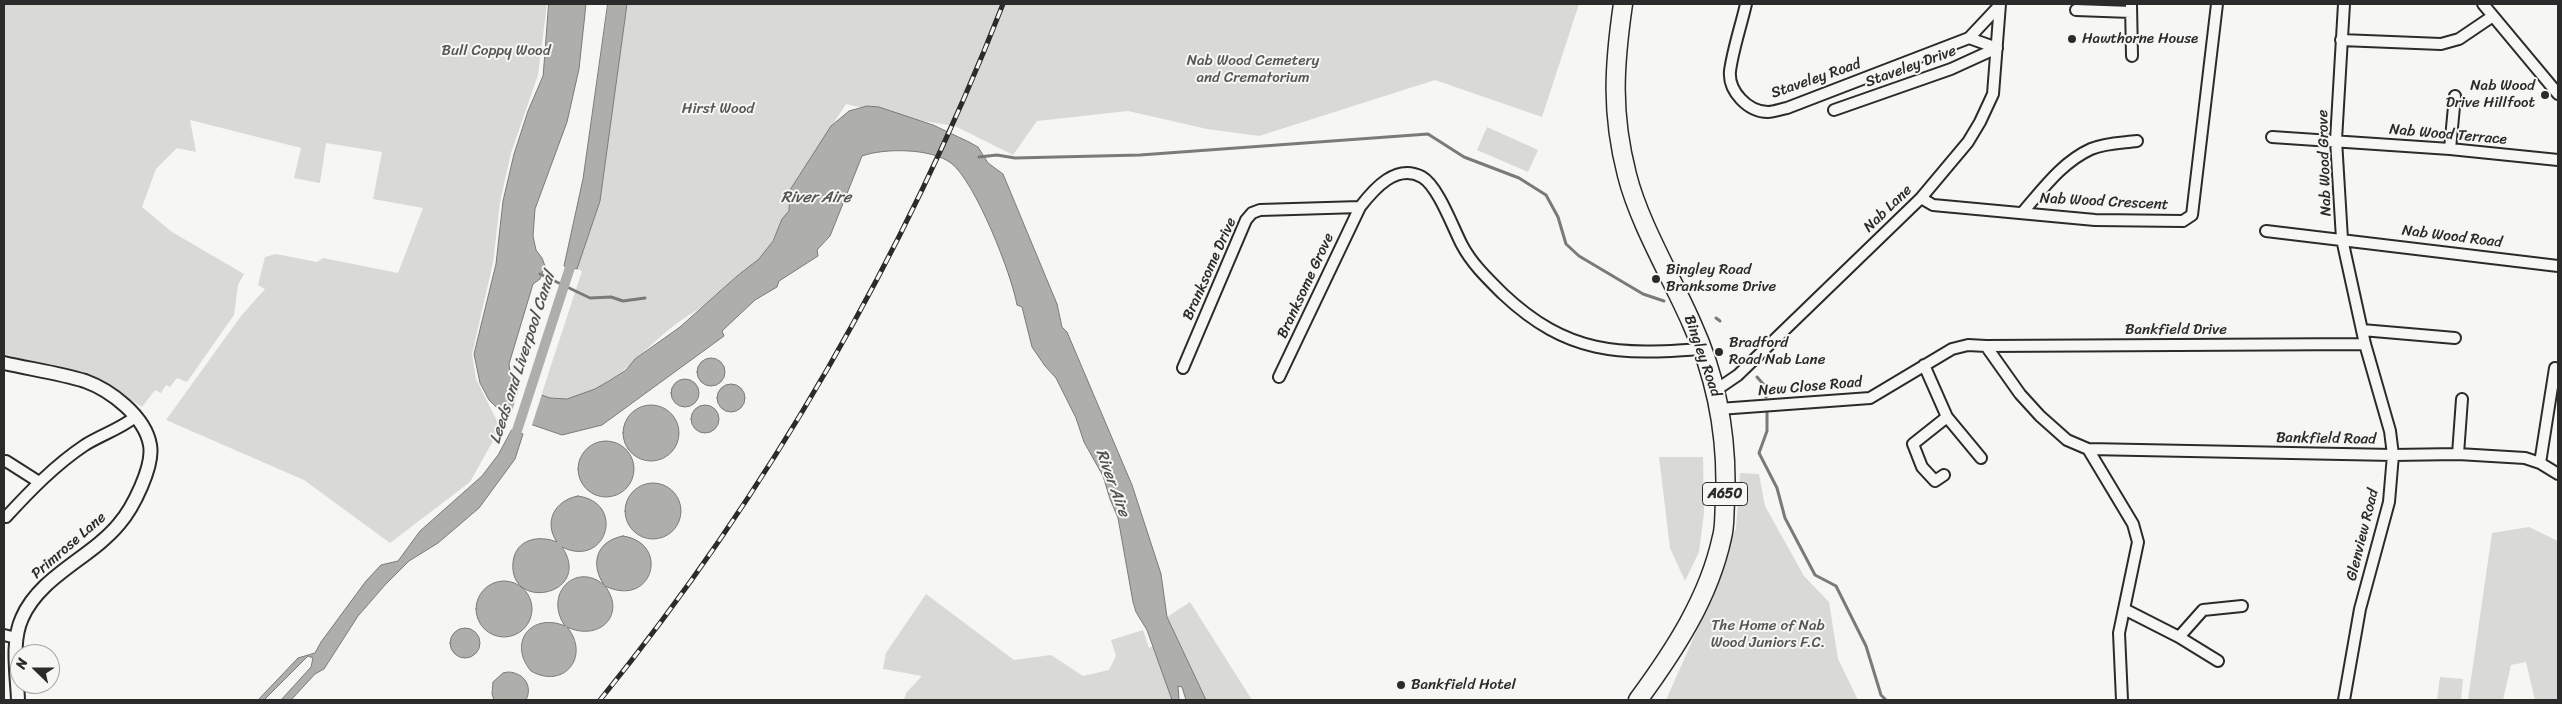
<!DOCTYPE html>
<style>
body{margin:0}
#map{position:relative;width:2562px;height:704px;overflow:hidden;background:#f6f6f2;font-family:Sriracha,sans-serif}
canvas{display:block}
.frame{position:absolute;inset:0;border:5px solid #2b2b2b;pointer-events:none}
.north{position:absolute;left:10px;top:644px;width:50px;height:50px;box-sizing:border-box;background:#f6f6f2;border:1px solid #a5a5a2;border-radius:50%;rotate:292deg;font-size:14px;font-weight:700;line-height:20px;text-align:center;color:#2b2b2b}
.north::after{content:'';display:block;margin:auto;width:18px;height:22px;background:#2b2b2b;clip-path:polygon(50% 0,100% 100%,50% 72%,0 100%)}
</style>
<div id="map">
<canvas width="2562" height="704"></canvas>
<div class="frame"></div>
<div class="north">N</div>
</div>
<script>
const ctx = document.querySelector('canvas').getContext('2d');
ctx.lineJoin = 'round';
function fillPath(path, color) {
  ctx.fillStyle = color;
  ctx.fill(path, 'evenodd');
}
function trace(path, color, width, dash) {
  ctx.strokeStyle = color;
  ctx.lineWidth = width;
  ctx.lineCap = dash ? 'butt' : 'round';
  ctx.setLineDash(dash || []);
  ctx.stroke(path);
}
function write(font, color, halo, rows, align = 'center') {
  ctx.font = font + ' Sriracha,sans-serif';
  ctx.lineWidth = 4;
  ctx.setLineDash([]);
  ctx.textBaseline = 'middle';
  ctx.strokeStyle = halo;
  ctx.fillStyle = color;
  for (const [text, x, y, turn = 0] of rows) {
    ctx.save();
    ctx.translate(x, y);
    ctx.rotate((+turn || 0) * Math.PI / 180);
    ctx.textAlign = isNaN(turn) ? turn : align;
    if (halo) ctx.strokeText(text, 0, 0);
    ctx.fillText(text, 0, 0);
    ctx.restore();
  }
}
fillPath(new Path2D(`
 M4,4h543l-9,71 -27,78 -11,49 -7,61 -21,91 4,25 22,44v9l-28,50 -80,61 -86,-63 -138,-60 75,-104 24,-27 -7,-4 7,-28 11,-3 41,8 6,-4 75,15 25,-65 -50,-9 9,-47 -56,-9 -6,40 -26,-5 7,-30 -111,-28 6,32 -19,-4 -21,21 -14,38 30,25 72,42 -6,11 -4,30 -47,67 -10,-4 -7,9 -4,-2 -5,8 -6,-3 -13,17 -38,-25 -100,-28z
 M627,4h952l-37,113 -107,-37 -176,56 -52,-7 -79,-18 -91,10 -24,34 -58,-29 -44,-7 -65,-15 -56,86v21c-13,14 -16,33 -30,48 -7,7 -17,11 -25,18 -10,9 -20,19 -31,28 -9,7 -19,12 -28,19 -38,28 -80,89 -135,72l41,-125 -5,-2 23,-68z
 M1487,127l51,23 -10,22 -51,-22z
 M1659,457h44l1,56 -5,39 -14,29 -15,-33z
 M1740,473l19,1 6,32 39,70 25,26 9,57 20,41h-192l43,-97 27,-75z
 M2529,527l29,14v159h-23l-9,-38 -15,3 -8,35h-35l24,-167z
 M926,594l88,66 37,-5 32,21 26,-6 7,-14 -5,-16 32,-10 6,18 4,-2 19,54h-268l2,-7 16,-17 -39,-7 3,-16z
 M1190,602l62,98h-46l-39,-83z
 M2440,677l23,2 -2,21h-24z`), '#d9d9d5');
const water = new Path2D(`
 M549,4h37l-7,65 -12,53 -32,87 -2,27 3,14 6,8 3,8 -5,13 -7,5 -24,80 2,14 5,8 34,12 17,1 28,-10 14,-8 17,-11 9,-11 45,-32 57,-51 22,-17 14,-18 9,-22 7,-8 1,-21 41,-64 18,-15 18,-5 12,1 54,18 36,17 9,5 10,16 15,11 54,130 5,23 5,5 65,153 29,89 6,43 39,83h-20l-4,-13 -4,-1 1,14h-7l-25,-70 -11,-18 -3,-10 -15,-84 -8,-19 -7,-23 -19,-34 -8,-24 -20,-40 -11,-12 -13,-19 -10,-40 -5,-2c-5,-30 -42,-124 -66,-142 -20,-15 -67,-15 -89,-7l-32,80 -13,14 1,6 -39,25 -2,6 -22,13 -33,31 2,5 -122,89 -40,10 -58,-20 -15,-15 -9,-17 -6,-29 22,-90 7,-63 11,-47 14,-43 15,-35z
 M608,4h19l-27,197 -23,68 -13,-3 19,-87z
 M697 372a14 14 0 1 1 28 0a14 14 0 1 1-28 0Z
 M671 393a14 14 0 1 1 28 0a14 14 0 1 1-28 0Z
 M717 398a14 14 0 1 1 28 0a14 14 0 1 1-28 0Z
 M691 419a14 14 0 1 1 28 0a14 14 0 1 1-28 0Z
 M623 433a28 28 0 1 1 56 0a28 28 0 1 1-56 0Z
 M512,430l11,4 -8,25 -36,49 -41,35 -29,18 -24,24 -27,31 -34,53 -9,5 -24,26h-10l30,-33 2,-9 -5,-2 -44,44h-6l40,-42 17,-5 6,-11 45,-61 15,-16 17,-4 22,-30 62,-55 16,-21z
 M578 469a28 28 0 1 1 56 0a28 28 0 1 1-56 0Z
 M625 511a28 28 0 1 1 56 0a28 28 0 1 1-56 0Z
 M578,496c49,7 28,73 -16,51 32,48 -54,66 -49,15 3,-24 27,-27 44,-20 -14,-20 -2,-42 21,-46z
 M623,536c48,7 30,73 -18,50 22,29 -6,56 -38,41 24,29 -3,63 -36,44 -24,-29 1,-59 34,-45 -22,-32 11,-65 39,-41 -14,-21 -8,-44 19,-49z
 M476 609a28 28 0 1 1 56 0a28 28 0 1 1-56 0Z
 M450 643a15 15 0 1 1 30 0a15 15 0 1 1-30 0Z
 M509,672c15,1 24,14 17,28h-32l-2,-6 1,-12 10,-9z`);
fillPath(water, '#aeaeab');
trace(water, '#7a7a78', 1);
fillPath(new Path2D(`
 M520,386l22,8 -11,34 -22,-8z`), '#f6f6f2');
trace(new Path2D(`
 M979,157l18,-2 18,3 125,-3 288,-21 36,23 55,21 27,17 12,22 8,27 13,12 64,38 21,7
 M540,274l50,24 21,-1 12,4 22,-3
 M1716,318l4,3
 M1757,377l7,8 2,12
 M1767,413v18l-8,22 18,35 8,30 30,57 21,11 30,60 15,49 5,5`), '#7a7a78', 3);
trace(new Path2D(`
 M513,443l61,-188`), '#aeaeab', 10);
const minor = new Path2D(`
 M1746,4c-5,22 -13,45 -16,67 -2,20 18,41 38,41 6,0 13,-3 19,-4l182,-70 28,10
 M2131,4l1,52
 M2344,4l-8,136 6,99 23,105 25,87 3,24 -4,47 -29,107 -16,91
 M2483,4l75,90
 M2076,10l55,2
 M1969,38l31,-33
 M2341,40l100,4 18,-5 34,-23
 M1834,110l117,-41 46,-21
 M2272,137l178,12 108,11
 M2450,149l5,-53
 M1921,198l12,7 162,15 88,1 9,-6 25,-211
 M2022,213c20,-23 40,-51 69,-64 14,-6 30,-6 46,-8
 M2266,231l292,35
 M2362,330l93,8
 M1986,346l379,-2
 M1924,365l23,52 34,41
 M1183,368l63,-148 6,-7 8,-3 100,-3c14,-18 36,-44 62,-30 16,9 31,51 40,68 10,19 26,34 41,49 65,61 115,61 200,55
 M1279,377l81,-170
 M1716,390l22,-15 183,-177 47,-56 12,-20 13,-28 7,-90
 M1719,409l151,-11 82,-49 16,-4 18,1 34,48 20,22 27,24 21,9 45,75 5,18 -19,91 3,67
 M2088,449l305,6 65,-1 67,4 15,5 18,11
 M2458,454l4,-55
 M6,461l33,21
 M2540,463l15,-95
 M1944,475l-9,6 -13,-14 -9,-23 34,-27
 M6,517c24,-26 49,-52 79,-72 16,-10 35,-16 50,-28
 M2124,609l55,28 39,24
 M4,635l12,3
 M2179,637l24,-27 39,-4`);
const tertiary = new Path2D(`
 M4,363c26,6 55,10 81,18 25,9 60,35 65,64 4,21 -17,63 -31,79 -28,34 -79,52 -97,94 -11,24 -5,56 -4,82`);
const trunk = new Path2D(`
 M1623,4c-9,62 -12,109 4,171 12,48 45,103 65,149 26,57 36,117 33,179 -1,11 0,24 -3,34 -13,61 -48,114 -84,163`);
trace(minor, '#2b2b2b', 14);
trace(tertiary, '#2b2b2b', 16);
trace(trunk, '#2b2b2b', 21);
trace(minor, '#f6f6f2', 10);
trace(tertiary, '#f6f6f2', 12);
trace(trunk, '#f6f6f2', 18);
const rail = new Path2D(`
 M600,700c169,-208 305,-446 403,-696`);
trace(rail, '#2b2b2b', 5);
trace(rail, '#f6f6f2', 3, [9]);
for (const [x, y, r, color] of [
 [2072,39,5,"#2b2b2b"],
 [2545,95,5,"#2b2b2b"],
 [1656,279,5,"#2b2b2b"],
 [1719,352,5,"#2b2b2b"],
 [1401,685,5,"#2b2b2b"]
]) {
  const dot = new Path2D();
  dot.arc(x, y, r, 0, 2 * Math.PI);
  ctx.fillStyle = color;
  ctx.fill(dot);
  trace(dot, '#f6f6f2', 2);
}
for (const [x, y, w] of [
 [1725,494,45]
]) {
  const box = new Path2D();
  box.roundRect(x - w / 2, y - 11.5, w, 23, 4);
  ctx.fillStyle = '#f6f6f2';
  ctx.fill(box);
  trace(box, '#2b2b2b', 1);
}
write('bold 14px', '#2b2b2b', null, [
 ["A650",1725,494]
]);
write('15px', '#2b2b2b', '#f6f6f2', [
 ["Hawthorne House",2082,39],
 ["Nab Wood",2535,86,"right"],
 ["Drive Hillfoot",2535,103,"right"],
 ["Bingley Road",1666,270],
 ["Branksome Drive",1666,287],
 ["Bradford",1729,343],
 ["Road Nab Lane",1729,360],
 ["Bankfield Hotel",1411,685]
], 'left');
write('15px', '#565656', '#f6f6f2', [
 ["Bull Coppy Wood",496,51],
 ["Nab Wood Cemetery",1253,61],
 ["and Crematorium",1253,78],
 ["Hirst Wood",718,109],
 ["The Home of Nab",1768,626],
 ["Wood Juniors F.C.",1768,643]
]);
write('15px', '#2b2b2b', '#f6f6f2', [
 ["Staveley Drive",1911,67,-20],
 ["Staveley Road",1816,79,-19],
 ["Nab Wood Terrace",2448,135,5],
 ["Nab Wood Grove",2325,163,-92],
 ["Nab Wood Crescent",2104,202,3],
 ["Nab Lane",1888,209,-44],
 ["Nab Wood Road",2452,237,7],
 ["Branksome Drive",1210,269,-66],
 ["Branksome Grove",1306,286,-65],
 ["Bankfield Drive",2176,330],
 ["Bingley Road",1702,356,71],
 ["New Close Road",1810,387,-5],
 ["Bankfield Road",2326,439,1],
 ["Glenview Road",2363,535,-76],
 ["Primrose Lane",69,546,-41]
]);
write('italic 16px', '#525251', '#f6f6f2', [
 ["River Aire",816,198],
 ["Leeds and Liverpool Canal",523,358,-72],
 ["River Aire",1112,483,70]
]);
</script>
